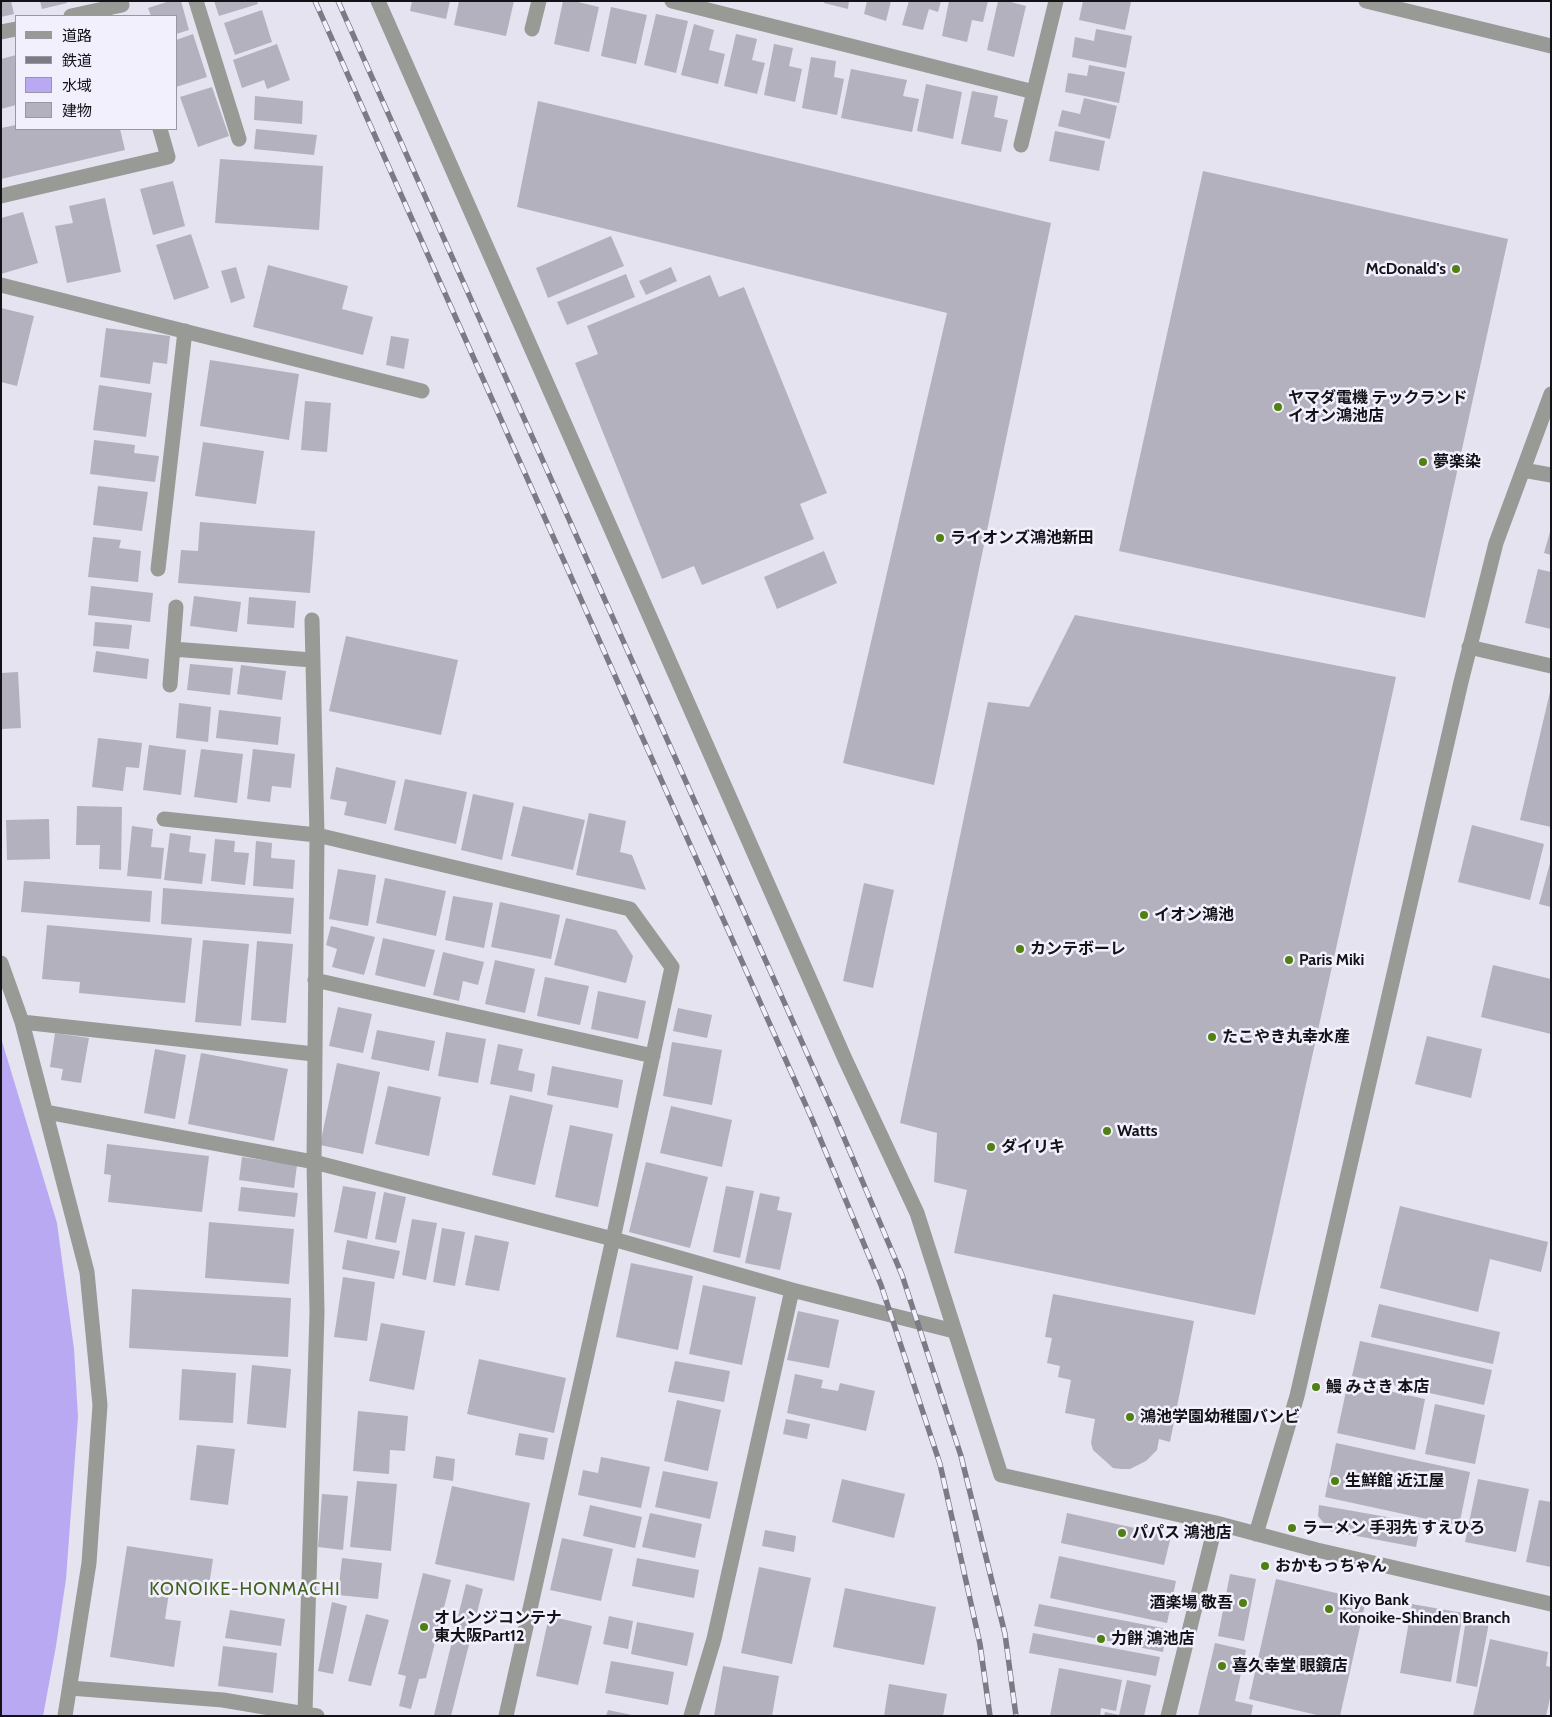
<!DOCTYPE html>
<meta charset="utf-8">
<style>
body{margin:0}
#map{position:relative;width:1552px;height:1717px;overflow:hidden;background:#e5e3f0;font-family:Cabin,"Noto Sans JP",sans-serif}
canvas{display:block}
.frame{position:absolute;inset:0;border:2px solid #131216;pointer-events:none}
.legend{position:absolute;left:15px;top:15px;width:162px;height:115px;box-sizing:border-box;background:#f2f0fd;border:1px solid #9997a1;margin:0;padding:6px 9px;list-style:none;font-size:15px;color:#131216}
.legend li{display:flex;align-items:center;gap:10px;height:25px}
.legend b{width:25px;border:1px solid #9997a1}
</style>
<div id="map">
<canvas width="1552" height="1717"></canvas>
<div class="frame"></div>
<ul class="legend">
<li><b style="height:6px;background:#979a95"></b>道路</li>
<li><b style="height:6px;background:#7c7a83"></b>鉄道</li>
<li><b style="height:14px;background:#b9a9f3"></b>水域</li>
<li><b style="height:14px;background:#b3b1bd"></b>建物</li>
</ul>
</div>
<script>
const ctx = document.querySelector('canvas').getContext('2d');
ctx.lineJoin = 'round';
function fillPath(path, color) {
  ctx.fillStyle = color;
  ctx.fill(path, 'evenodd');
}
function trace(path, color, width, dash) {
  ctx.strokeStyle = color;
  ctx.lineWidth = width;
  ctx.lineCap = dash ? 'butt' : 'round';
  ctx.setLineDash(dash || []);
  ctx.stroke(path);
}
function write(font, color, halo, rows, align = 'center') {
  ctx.font = font + ' Cabin,"Noto Sans JP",sans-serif';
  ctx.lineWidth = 5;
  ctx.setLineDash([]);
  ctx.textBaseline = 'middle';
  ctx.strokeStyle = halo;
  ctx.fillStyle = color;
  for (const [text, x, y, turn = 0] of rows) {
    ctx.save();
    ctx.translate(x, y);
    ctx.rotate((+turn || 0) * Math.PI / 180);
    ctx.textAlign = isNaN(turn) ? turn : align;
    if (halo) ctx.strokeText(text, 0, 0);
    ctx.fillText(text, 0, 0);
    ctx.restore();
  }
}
fillPath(new Path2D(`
 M1,1038l56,185 17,126 4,68 -12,162 -10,67 -13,70h-42z`), '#b9a9f3');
fillPath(new Path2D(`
 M1,1h10l3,13 -13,3z
 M40,1h27v2l-25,6z
 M170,1h11l8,29 -13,4v-18h-25l-3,-8z
 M214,1h43l1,3 -39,12z
 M412,1h38l-4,18 -36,-8z
 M459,1h55l-8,35 -52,-11z
 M563,1h11l25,6 -10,45 -35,-8z
 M825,1h24l-1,8 -24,-6z
 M867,1h24l-5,20 -22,-7z
 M909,1h32l-3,11 -9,-3 -6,21 -21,-5z
 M949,1h39l-5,21 -11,-2 -5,22 -25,-6z
 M998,1h9l19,5 -12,51 -27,-7z
 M1083,1l48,1 -6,28 -46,-10z
 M611,7l36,8 -11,49 -35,-8z
 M262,10l10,32 -37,13 -11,-32z
 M656,14l32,7 -12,52 -32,-8z
 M694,24l20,6 -5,20 16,4 -7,30 -37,-9z
 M1096,29l36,7 -6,32 -54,-11 3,-20 19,4z
 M193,34l14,43 -31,10v-47z
 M736,34l21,5 -5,21 13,3 -8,31 -33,-8z
 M277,44l13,36 -23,9 -3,-9 -22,8 -9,-28z
 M774,44l19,4 -4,18 13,3 -7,33 -31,-7z
 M16,55v50l-15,4v-50z
 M811,57l25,4 -2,16 10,2 -7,36 -35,-7z
 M1089,65l36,7 -6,31 -54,-11 3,-19 19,3z
 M851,69l56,11 -4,16 16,3 -7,33 -71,-14z
 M926,84l36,8 -9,47 -36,-8z
 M212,87l17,49 -31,11 -18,-50z
 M972,91l26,5 -4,21 14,3 -7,32 -40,-8z
 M255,96l48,5 -1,23 -48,-4z
 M1084,98l33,8 -7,33 -52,-13 4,-16 18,4z
 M538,101l513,122 -117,562 -91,-22 104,-450 -430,-106z
 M16,125v4h104l5,21 -124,29v-51z
 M256,129l61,6 -3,20 -60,-6z
 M1055,131l50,10 -6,30 -50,-10z
 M220,159l103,7 -4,64 -104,-7z
 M1203,171l305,68 -83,379 -306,-67z
 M173,181l12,45 -32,9 -13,-46z
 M105,198l16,74 -54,11 -12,-57 18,-3 -4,-17z
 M23,212l15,51 -37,11v-56z
 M191,234l18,54 -35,12 -18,-55z
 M611,236l13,30 -76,32 -12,-30z
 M268,265l80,21 -6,23 31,8 -10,38 -110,-28z
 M236,267l9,31 -14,5 -10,-32z
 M671,267l6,14 -31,14 -7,-14z
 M626,274l9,23 -68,28 -10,-23z
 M710,275l9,22 25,-10 83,206 -27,11 14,35 -112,46 -8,-19 -32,13 -87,-216 23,-9 -11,-28z
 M1,308l33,8 -17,70 -16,-4z
 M106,328l64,8 -3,28 -14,-2 -3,22 -50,-7z
 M391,336l18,3 -5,30 -18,-4z
 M210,360l89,14 -10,66 -89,-14z
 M99,385l53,8 -6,44 -53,-7z
 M305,401l26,2 -4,49 -26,-2z
 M94,440l41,5 -1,8 25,3 -4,26 -65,-8z
 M203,442l61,9 -8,53 -61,-8z
 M98,486l50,6 -6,39 -49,-6z
 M200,522l115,9 -5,62 -132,-10 3,-33 17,1z
 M1550,532h1v23l-7,-2z
 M93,537l28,3 -2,8 22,3 -3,31 -50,-5z
 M824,551l13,32 -60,26 -13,-32z
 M1538,569l13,3v57l-26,-6z
 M91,586l62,7 -3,29 -62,-7z
 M194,596l47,6 -4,30 -47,-6z
 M249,597l47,4 -2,27 -47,-4z
 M1075,615l321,62 -141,638 -301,-62 13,-63 -33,-8 3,-49 -37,-10 88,-421 41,5z
 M95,622l37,3 -3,24 -36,-3z
 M346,636l112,24 -17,75 -112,-24z
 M96,651l53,8 -2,20 -54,-7z
 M190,664l43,4 -3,27 -43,-5z
 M241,665l45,6 -4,29 -45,-6z
 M18,672l3,56 -20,1v-56z
 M1550,692h1v135l-31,-7z
 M179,703l32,4 -3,35 -32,-4z
 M219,710l62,7 -3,28 -62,-7z
 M98,738l44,5 -3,25 -13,-1 -3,24 -31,-4z
 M149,745l37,5 -5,45 -38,-5z
 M201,749l42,5 -6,49 -43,-6z
 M253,749l42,5 -4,34 -19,-2 -2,16 -23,-3z
 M336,767l60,14 -10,43 -42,-9 3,-13 -17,-3z
 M405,779l62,13 -11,52 -62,-14z
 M473,794l41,9 -12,57 -41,-10z
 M77,806l45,1 -1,63 -22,-1 1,-24h-24z
 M523,806l62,14 -12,50 -62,-14z
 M589,813l37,8 -6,31 12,3 14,35 -70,-15z
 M49,819l1,40 -43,1 -1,-40z
 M1472,825l72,19 -14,56 -72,-18z
 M132,826l21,3 -2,18 13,1 -3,31 -34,-3z
 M170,833l21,3 -2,16 17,2 -4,30 -38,-4z
 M215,839l20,2 -1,11 15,1 -4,32 -34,-4z
 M256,841l16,2 -1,15 24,2 -2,29 -40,-3z
 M1550,863h1v44l-12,-3z
 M338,869l38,6 -8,51 -39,-7z
 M385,878l61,13 -10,45 -60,-13z
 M24,881l128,10 -2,31 -129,-10z
 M864,883l30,7 -21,98 -30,-7z
 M163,888l131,10 -3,36 -130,-10z
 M453,896l40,7 -9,45 -39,-8z
 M500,902l60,13 -9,44 -60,-12z
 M566,918l50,12 17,26 -7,27 -72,-18z
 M47,925l145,13 -7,65 -106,-10 1,-11 -38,-3z
 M331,926l44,11 -11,38 -32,-8 5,-18 -11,-4z
 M383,938l52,12 -10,37 -50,-12z
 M203,940l46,4 -8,82 -46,-4z
 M257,941l36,3 -7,79 -35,-3z
 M443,952l41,10 -6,23 -15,-4 -4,20 -26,-6z
 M495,960l40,9 -10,44 -40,-9z
 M1493,965l58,14v55l-70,-17z
 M545,977l44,9 -9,39 -43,-9z
 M598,991l48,10 -8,38 -47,-10z
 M338,1007l34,7 -9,39 -34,-7z
 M678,1008l34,7 -5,23 -34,-7z
 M377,1030l58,11 -6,30 -58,-12z
 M446,1032l40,7 -8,44 -40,-7z
 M55,1033l34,5 -8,45 -20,-3 2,-11 -13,-2z
 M1427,1036l55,13 -11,49 -56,-14z
 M672,1042l50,8 -10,55 -49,-9z
 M498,1044l25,5 -5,21 17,4 -3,18 -42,-8z
 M155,1049l31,6 -11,64 -31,-6z
 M201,1053l87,16 -14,72 -86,-17z
 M337,1063l43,9 -17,82 -43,-9z
 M552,1066l71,14 -5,28 -71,-13z
 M388,1086l53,11 -12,59 -54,-12z
 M510,1095l43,10 -18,80 -43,-10z
 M671,1106l61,14 -10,47 -62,-14z
 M570,1125l43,9 -15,73 -43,-10z
 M107,1144l102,12 -7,56 -94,-10 3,-27 -7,-1z
 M242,1157l55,8 -3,23 -55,-8z
 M646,1162l62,15 -18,71 -61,-16z
 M343,1186l33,6 -9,47 -33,-7z
 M726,1186l28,5 -14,67 -27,-6z
 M241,1187l57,6 -3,24 -57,-6z
 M384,1192l22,5 -10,46 -21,-4z
 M760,1193l20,4 -3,13 15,3 -12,57 -35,-7z
 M1400,1206l148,36 -7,30 -51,-13 -12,53 -98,-24z
 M412,1219l25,4 -11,57 -24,-5z
 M209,1222l85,7 -5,55 -84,-6z
 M442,1228l23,4 -10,54 -22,-4z
 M475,1235l34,7 -10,49 -34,-6z
 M347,1240l53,11 -6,28 -52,-10z
 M631,1263l62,13 -15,74 -62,-13z
 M343,1277l32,5 -8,59 -33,-4z
 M703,1285l53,12 -14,68 -53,-11z
 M132,1289l159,9 -3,59 -159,-9z
 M1053,1294l141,27 -24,121 -11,-3 -2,11 -11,11 -16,8h-9l-8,-1 -20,-18 -2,-7 4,-24 -30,-6 6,-33 -13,-3 2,-11 -13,-3 5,-25 -7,-1z
 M1379,1304l121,28 -7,32 -122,-27z
 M798,1311l41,9 -10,48 -42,-8z
 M381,1323l44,8 -11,59 -45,-9z
 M1360,1341l132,29 -8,35 -132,-29z
 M479,1359l87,19 -12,55 -87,-19z
 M675,1361l55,10 -6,31 -56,-10z
 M252,1365l39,4 -5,59 -39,-4z
 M182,1369l54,4 -3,50 -54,-3z
 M795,1374l28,6 -2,8 17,3 2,-8 35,8 -9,40 -79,-18z
 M1348,1382l77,17 -10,51 -78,-17z
 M677,1400l44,10 -13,61 -44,-10z
 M1435,1404l50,11 -10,49 -50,-10z
 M358,1411l50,5 -3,35 -15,-1 -1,24 -36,-3z
 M786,1419l24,5 -3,15 -24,-5z
 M519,1433l29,5 -4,22 -29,-5z
 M1336,1443l134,29 -11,54 -134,-29z
 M197,1445l38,4 -7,56 -38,-5z
 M436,1456l19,3 -2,22 -20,-3z
 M601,1457l49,10 -9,41 -63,-13 5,-25 15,3z
 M663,1471l55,11 -8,37 -55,-12z
 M842,1479l63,15 -11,44 -62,-16z
 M1478,1479l51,10 -13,63 -51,-10z
 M357,1481l40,3 -6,67 -41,-4z
 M452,1486l78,17 -16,78 -79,-17z
 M322,1494l26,2 -5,54 -25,-3z
 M1539,1500l12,2v65l-25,-5z
 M590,1505l52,12 -7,31 -52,-12z
 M1319,1505l102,18 -5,24 -86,-16 -12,-15z
 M650,1513l52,11 -7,34 -53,-11z
 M1067,1513l104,23 -7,29 -103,-22z
 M765,1530l31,6 -2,16 -32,-6z
 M562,1538l51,11 -12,52 -51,-11z
 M127,1546l86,13 -4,27 -38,-6 -6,39 16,2 -7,46 -64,-10z
 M1059,1556l117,25 -9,42 -117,-25z
 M342,1558l40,5 -4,36 -40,-4z
 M637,1558l62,12 -5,28 -62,-12z
 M759,1567l52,11 -19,86 -51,-11z
 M423,1573l28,7 -25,98 -7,1 -8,30 -12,-3 7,-30 -8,-2z
 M1230,1574l26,5 -12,62 -26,-5z
 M1276,1579l90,21 -26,116h-19l-72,-17z
 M466,1584l17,5 -32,127h-13l-4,-1z
 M845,1588l91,19 -12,58 -91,-18z
 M332,1602l15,4 -14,68 -15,-3z
 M1039,1604l128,25 -4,23 -129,-26z
 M1412,1604l51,9 -12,69 -51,-9z
 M230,1610l55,9 -4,27 -56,-8z
 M1467,1613l23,4 -13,70 -21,-4z
 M366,1614l23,6 -18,66 -23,-5z
 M549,1616l43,10 -14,59 -42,-9z
 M609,1616l24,5 -5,28 -25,-5z
 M637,1622l57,11 -7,33 -56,-12z
 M1033,1633l127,24 -4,19 -127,-23z
 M1490,1639l58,13 -2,14 5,1v27l-5,22h-73z
 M1215,1643l31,7 -11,51 18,4 -2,11h-53z
 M223,1646l54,7 -4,40 -55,-7z
 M611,1661l63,11 -6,33 -63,-12z
 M723,1666l56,10 -7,40h-58z
 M1059,1668l63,12 -6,31 -15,-3 -1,8h-50z
 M1127,1680l24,5 -7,31h-40l1,-4 14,3z
 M889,1684l58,10 -4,22h-59z
 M608,1710l24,5v1h-26z`), '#b3b1bd');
trace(new Path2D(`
 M196,1l43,138
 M378,1l467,1058 72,154 84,262 215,48 101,27 234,54
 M672,1l362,91
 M1366,1l185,45
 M71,16l51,-11
 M532,29l7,-28
 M1,32l15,-3
 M1021,145l35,-144
 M1,196l167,-39 -8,-28
 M1,285l421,106
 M1523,470l28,5
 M158,569l27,-238
 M1469,647l82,19
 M173,649l139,11
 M170,685l6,-78
 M164,819l153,16 313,74 42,58 -59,272 -107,477
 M1,963l21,59 65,250 13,133 -11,158 -24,153
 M315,980l338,76
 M22,1022l292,32
 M46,1112l268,50 299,77 179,51 162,41
 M1256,1534l41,-138 164,-714 35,-139 55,-149
 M70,1688l153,12 94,16
 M305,1712l12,-400 -3,-150 3,-327 -5,-215
 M691,1716l23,-77 78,-349
 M1168,1716l48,-193`), '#979a95', 15);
const rail = new Path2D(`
 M315,1l497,1118 69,166 59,179 40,180 10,72
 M338,1l496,1113 68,161 59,181 44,178 11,82`);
trace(rail, '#7c7a83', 5.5);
trace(rail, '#f2f0fd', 4, [11]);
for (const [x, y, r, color] of [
 [1456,269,5,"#4f8011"],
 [1278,407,5,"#4f8011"],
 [1423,462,5,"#4f8011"],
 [940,538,5,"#4f8011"],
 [1144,915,5,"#4f8011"],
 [1020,949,5,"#4f8011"],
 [1289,960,5,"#4f8011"],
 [1212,1037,5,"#4f8011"],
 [1107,1131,5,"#4f8011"],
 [991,1147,5,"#4f8011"],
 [1316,1387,5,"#4f8011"],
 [1130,1417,5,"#4f8011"],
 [1335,1481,5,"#4f8011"],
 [1292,1528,5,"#4f8011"],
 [1122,1533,5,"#4f8011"],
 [1265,1566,5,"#4f8011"],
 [1243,1603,5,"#4f8011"],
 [1329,1609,5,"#4f8011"],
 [424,1627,5,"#4f8011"],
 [1101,1639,5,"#4f8011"],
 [1222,1666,5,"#4f8011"]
]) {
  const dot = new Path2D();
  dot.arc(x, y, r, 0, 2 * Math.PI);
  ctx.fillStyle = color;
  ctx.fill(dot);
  trace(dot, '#f2f0fd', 2);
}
write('bold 16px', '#131216', '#f2f0fd', [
 ["McDonald's",1446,269,"right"],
 ["ヤマダ電機 テックランド",1288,398],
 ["イオン鴻池店",1288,416],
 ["夢楽染",1433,462],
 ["ライオンズ鴻池新田",950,538],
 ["イオン鴻池",1154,915],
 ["カンテボーレ",1030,949],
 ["Paris Miki",1299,960],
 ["たこやき丸幸水産",1222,1037],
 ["Watts",1117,1131],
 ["ダイリキ",1001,1147],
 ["鰻 みさき 本店",1326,1387],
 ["鴻池学園幼稚園バンビ",1140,1417],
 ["生鮮館 近江屋",1345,1481],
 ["ラーメン 手羽先 すえひろ",1302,1528],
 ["パパス 鴻池店",1132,1533],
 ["おかもっちゃん",1275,1566],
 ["Kiyo Bank",1339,1600],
 ["Konoike-Shinden Branch",1339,1618],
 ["酒楽場 敬吾",1233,1603,"right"],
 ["オレンジコンテナ",434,1618],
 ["東大阪Part12",434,1636],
 ["力餅 鴻池店",1111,1639],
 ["喜久幸堂 眼鏡店",1232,1666]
], 'left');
ctx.letterSpacing = '1px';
write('18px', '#416120', '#f2f0fd', [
 ["KONOIKE-HONMACHI",245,1590]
]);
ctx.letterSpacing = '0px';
</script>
